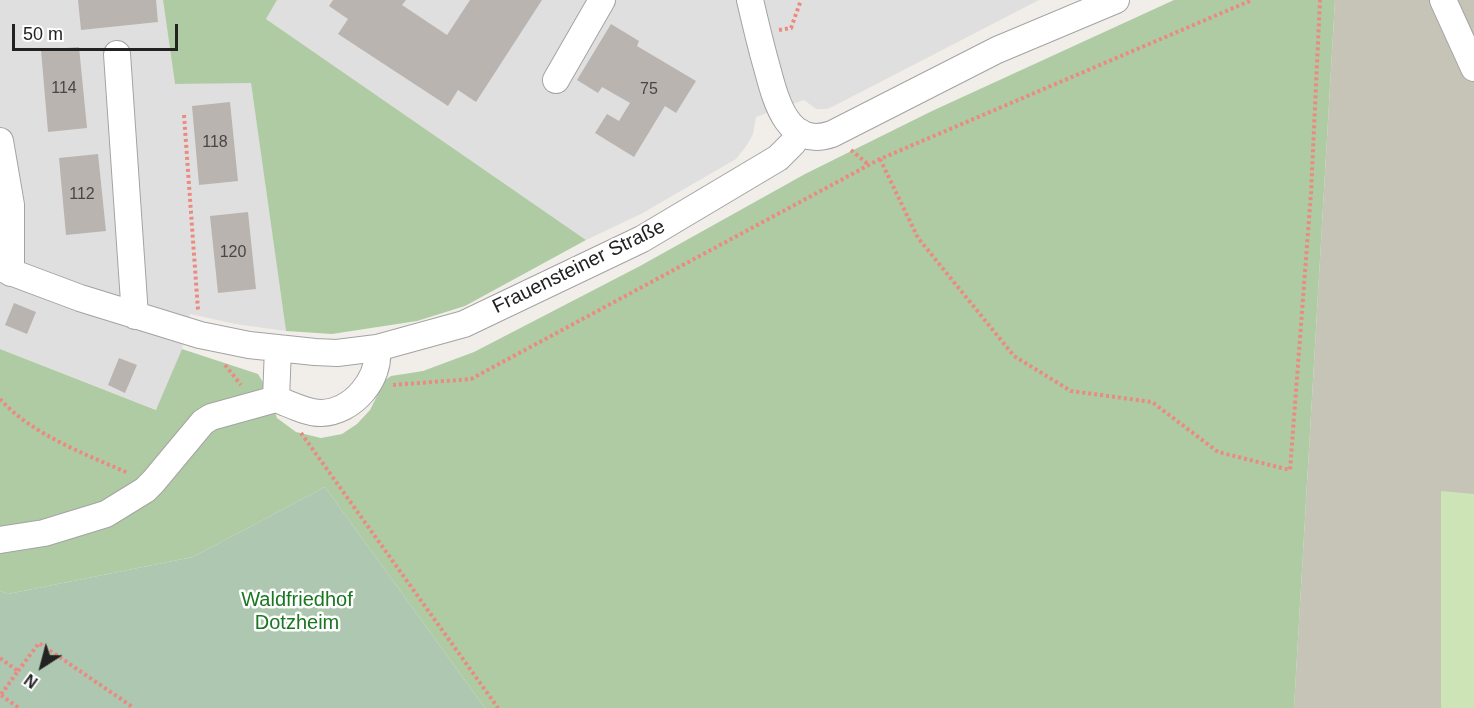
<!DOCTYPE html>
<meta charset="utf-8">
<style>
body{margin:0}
#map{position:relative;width:1474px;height:708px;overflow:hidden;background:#f1eeea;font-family:Helvetica,sans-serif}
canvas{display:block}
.north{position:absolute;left:12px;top:636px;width:60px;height:60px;-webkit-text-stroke:4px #fff;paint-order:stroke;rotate:216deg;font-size:16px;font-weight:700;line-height:24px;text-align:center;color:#222}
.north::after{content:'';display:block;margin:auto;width:21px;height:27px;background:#222;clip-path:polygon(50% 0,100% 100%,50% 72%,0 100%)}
.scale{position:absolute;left:12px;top:24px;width:166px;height:27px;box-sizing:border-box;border:3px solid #222;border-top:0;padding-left:8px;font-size:18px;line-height:21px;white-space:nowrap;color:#222;-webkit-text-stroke:4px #fff;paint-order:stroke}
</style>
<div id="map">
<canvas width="1474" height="708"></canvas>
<div class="north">N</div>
<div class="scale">50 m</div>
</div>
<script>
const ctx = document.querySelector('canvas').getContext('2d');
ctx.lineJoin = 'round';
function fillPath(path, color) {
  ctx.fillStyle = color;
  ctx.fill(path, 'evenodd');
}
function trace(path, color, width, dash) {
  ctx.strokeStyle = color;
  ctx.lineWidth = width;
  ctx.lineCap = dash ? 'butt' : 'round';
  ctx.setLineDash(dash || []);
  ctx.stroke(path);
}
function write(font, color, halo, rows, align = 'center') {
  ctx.font = font + ' Helvetica,sans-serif';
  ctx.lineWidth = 5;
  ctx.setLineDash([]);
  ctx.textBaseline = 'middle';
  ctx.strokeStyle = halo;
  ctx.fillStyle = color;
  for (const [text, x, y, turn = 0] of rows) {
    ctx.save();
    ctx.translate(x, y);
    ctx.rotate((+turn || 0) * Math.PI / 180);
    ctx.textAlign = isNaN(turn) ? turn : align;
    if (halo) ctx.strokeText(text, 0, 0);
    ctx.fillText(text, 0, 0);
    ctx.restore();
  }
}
fillPath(new Path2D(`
 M0,0h163l12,84 76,-2 35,249 -51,-7 -45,-10 -8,35 -25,61 -157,-61z
 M277,0h762l-205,106 -7,3h-11l-12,-9 -48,17 -3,17 -6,11 -11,14 -95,55 -55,26 -320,-221z`), '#e0dfdf');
fillPath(new Path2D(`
 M1335,0h139v708h-180z`), '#c5c4b6');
fillPath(new Path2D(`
 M1441,491l33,3v214h-33z`), '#cde4b6');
fillPath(new Path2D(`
 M163,0h114l-11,19 320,221 -121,66 -48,15 -85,13 -46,-3 -35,-248 -76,1z
 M1174,0h161l-41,708h-809l-160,-221 -132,70 -185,37 -8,-3v-242l156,61 26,-61 76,25 6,10 13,34 19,14 25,6 21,-4 15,-10 13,-14 15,-30 6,-4 32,-5 51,-19 166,-86 165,-92 127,-63z`), '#afcba3');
fillPath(new Path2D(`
 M325,487l160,221h-485v-117l8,3 185,-37z`), '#adc7b1');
fillPath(new Path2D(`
 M78,0h78l2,22 -77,8z
 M333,0h73l-4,5 45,30 23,-35h72l-66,102 -18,-12 -10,16 -110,-72 10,-15 -19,-13z
 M611,24l28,17 -2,5 59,35 -20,32 -11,-7 -31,51 -39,-24 12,-19 12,7 11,-18 -28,-16 -4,6 -21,-13z
 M79,47l8,81 -39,4 -7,-82z
 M230,102l8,79 -39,4 -7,-79z
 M98,154l8,77 -40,4 -7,-77z
 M248,212l8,77 -38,4 -8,-77z
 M14,303l22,9 -9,22 -22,-9z
 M119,358l18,7 -12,28 -17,-8z`), '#bab4b0');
const minor = new Path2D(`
 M750,0c5,21 10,43 16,64 9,33 20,86 66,70l165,-84 119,-50
 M1443,0l31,68
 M117,54l18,262
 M556,80l46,-80
 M0,141l11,64v68
 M0,268l80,30 120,37 49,10 66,7 22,1 40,-5 87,-24 178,-85 136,-81 15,-15 7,-11
 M276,399c14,5 30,14 45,14 32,-1 60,-34 56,-65
 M276,399l2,-51
 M0,540l44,-7 62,-19 39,-24 8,-8 50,-60 8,-5 65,-18`);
trace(minor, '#a3a3a3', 28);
trace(new Path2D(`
 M779,30l12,-2 10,-28
 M184,115l14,195
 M851,150l18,15
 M880,159l38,79 96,118 57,35 81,11 66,50 72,18 21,-277 9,-193
 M225,365l16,20
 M393,385l78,-6 409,-220 372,-159
 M0,399c31,35 85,55 128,74
 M301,433l197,275
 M0,658l18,13 -18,25
 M18,671l21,-28 95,65
 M1,695l18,13`), '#ea8b81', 4, [3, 3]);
trace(minor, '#fff', 26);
write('16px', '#484646', null, [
 ["114",64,89],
 ["75",649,90],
 ["118",215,143],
 ["112",82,195],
 ["120",233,253]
]);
write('20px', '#222', '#fff', [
 ["Frauensteiner Straße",579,267,-26]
]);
write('20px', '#1a7620', '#fff', [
 ["Waldfriedhof",297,600],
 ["Dotzheim",297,623]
]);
</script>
